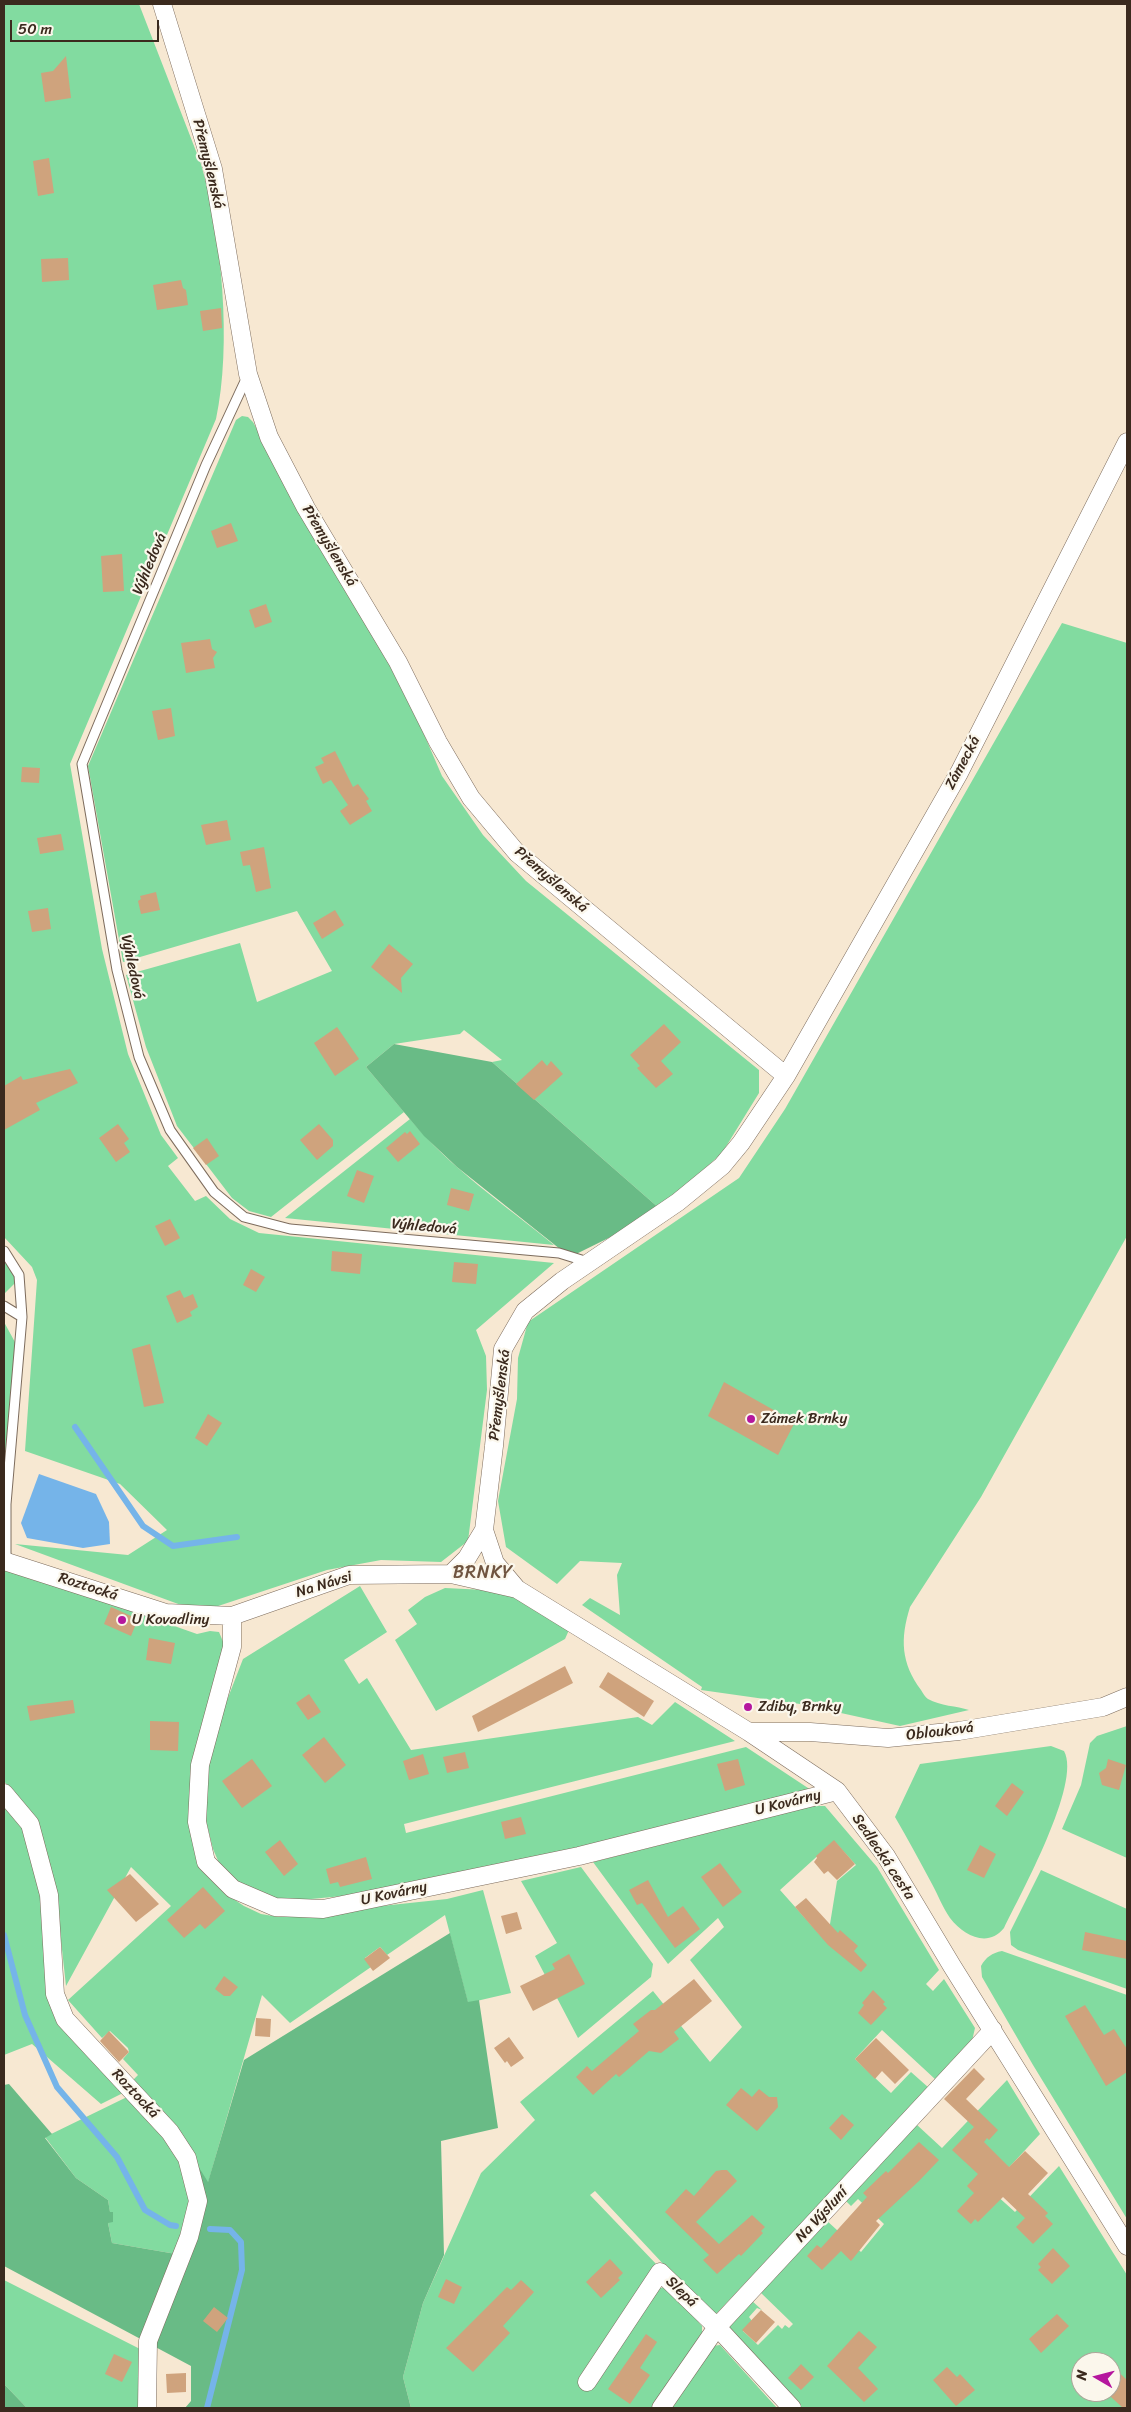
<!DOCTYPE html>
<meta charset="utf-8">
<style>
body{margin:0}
#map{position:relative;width:1131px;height:2412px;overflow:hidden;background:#f7e8d2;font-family:Sriracha,sans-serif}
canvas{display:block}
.frame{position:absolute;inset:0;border:5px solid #3b2a1e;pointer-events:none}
.north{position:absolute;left:1071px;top:2352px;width:50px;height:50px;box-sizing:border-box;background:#fbf7ec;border:1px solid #aea59a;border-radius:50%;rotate:278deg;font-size:14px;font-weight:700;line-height:20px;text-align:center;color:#3b2a1e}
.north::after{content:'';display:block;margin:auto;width:18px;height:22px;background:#b5179e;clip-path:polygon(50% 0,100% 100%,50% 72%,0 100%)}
.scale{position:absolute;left:10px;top:20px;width:149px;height:22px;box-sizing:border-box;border:2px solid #3b2a1e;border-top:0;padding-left:6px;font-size:15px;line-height:18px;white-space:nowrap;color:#3b2a1e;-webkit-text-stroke:4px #fbf7ec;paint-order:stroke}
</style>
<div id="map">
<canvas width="1131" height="2412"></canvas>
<div class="frame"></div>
<div class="north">N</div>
<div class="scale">50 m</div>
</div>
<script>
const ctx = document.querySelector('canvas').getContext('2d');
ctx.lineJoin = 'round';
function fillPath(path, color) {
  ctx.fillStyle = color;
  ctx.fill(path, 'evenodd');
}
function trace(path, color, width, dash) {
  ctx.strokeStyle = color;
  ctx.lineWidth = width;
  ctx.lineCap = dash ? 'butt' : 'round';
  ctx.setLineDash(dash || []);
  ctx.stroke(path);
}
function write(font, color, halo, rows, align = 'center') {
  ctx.font = font + ' Sriracha,sans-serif';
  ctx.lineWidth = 4.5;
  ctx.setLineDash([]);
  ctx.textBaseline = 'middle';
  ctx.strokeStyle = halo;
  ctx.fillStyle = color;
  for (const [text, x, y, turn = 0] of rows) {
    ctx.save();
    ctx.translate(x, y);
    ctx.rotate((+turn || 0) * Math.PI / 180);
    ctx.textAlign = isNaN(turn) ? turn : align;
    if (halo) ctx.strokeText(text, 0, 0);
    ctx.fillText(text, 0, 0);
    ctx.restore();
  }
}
fillPath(new Path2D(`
 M4,4h135l62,160c21,71 31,182 15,255l-146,345 32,185 26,105 33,81 17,23 -10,8 27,35 11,-5 24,23 29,14 295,30 -78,67 10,26 1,34 -19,151 -27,21 -60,-2 -54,10 -127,42 -185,-68 113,11 39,-25 -47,-46 -95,-33 12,-171 -5,-13 -28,-30z
 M242,416l6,1 5,5 63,118 85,141 41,95 41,59 43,46 233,189v23l-37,60 -62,56 -168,-147 10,-2 -38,-30 -4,4 -66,10 -28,23 38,45 -133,105 -22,-6 -17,-13 -55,-72 -31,-79 -20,-72 114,-32 17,59 75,-31 -35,-60 -174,51 -35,-196 148,-346z
 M1062,623l65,20v593l-146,261 -71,110c-10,32 -9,56 11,83 2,3 4,7 7,9 12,7 29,7 41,11l-69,16 -100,-22 -99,-14 1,-3 -120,-82 8,-7 30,17 -3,-40 5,-12 -42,-2 -23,23 -51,-37 -8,-46 19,-102 1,-41 10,-36 211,-144 46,-69z
 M410,1119c40,49 95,86 144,126l-269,-27z
 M4,1261l15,18 -15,15z
 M4,1322l12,22 -12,158z
 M4,1566l193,68 13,-3 9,1 5,12 -32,122 -3,35 1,18 39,77 15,10 17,8 18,3 168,-18 36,-9 28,103 -43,10 -23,-88 -58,40 -7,-8 -15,11 6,9 -81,56 -28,-28 -54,188 -76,-102 6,-6 -15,-16 6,-7 -1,-4 -18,-17 -8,7 -34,-38 103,-94 -40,-39 -65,119 -8,-73 -25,-94 -29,-38z
 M360,1586l27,46 -43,28 15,24 8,-6 44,72 227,-33 14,8 23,-23 60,39 -331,83 2,9 340,-86 65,43 -386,98 -124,12h-27l-26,-9 -20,-16 -9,-12 -6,-14 -8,-32v-32l11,-55 8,-22 19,-49z
 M445,1588l41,2 24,5 59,35 -4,9 -129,72 -41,-71 22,-16 -9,-14 17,-13z
 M1127,1726v132l-65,-29 19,-44 9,-42 7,-7z
 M1051,1746l13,5c18,32 -44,144 -60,177 -16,20 -40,8 -54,-10 -7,-10 -12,-23 -18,-34 -12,-22 -24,-45 -37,-67l25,-53z
 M4,1805l22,23 7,29 10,57 7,91 73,88 -22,11 -69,-60 -28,11z
 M813,1806h12l52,61 62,103 -13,14 7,7 11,-12 31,49 -3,13 -36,39 -54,-50 -27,29 36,34 20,-21 18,16 -212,225h-8l-114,-122 -5,4 69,72 -70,121 71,-100 7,-1 35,39v9l-50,73h-241l-8,-31 20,-74 58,-130 54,-53 -15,-18 133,-111 57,71 32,-35 -52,-67 34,-33 -6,-9 -50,46 -75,-102zM834,1841l22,24 -19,16 -7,43 -9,12 -41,-46z
 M581,1867l72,97 -2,13 -73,61 -43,-82 22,-13 -36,-62z
 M1041,1870l86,39v80l-109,-39 -7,-5 -1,-13z
 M1002,1951l125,44v224l-94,-154 -51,-88 -1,-11c5,-9 11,-13 21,-15z
 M1007,2080l33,54 -64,69 19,-9 20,18 44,-46 68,109v133h-329l-70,-75 1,-10 22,-23 11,10 -5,-2 -8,9 3,4 -9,10 15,14 20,-20 4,4 3,-4 4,3 4,-4 -34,-33 67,-71 35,32 23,-28 -26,-25 -7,7 -6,-6 71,-76 26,24zM1081,2362h30v30h-30z
 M127,2097l38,43 38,50 -27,64 -64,-11 -4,-20 5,-11 -3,1 -2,-13 -32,-22 -31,-41z
 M4,2280l136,69v59h-113l-23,-24z
 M720,2345l57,63h-107l42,-62z`), '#82dba0');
fillPath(new Path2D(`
 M394,1044l98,18 168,147 -23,15 -67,33 -113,-90 -33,-31 -58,-69z
 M450,1933l18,69 11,-2 19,128 -57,13 3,114 -21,48 -20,74 8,31h-226l6,-7v-35l-187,-100v-181l5,-1 43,50 -7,4 31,40 32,22 2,12h3v10l-5,1 4,20 64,11 27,-64 -13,-37 18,29 36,-122z
 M4,2384l23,24h-23z`), '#69bb86');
fillPath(new Path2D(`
 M39,1474l57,20 13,28 1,22 -27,4 -56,-10 -6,-15z`), '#75b4e9');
trace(new Path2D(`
 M75,1427l68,99 30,20 64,-9
 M4,1935l21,80 32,72 60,70 28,53 25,15 6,1
 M207,2408l35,-138 -1,-28 -11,-12 -20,-1`), '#75b4e9', 6);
fillPath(new Path2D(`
 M66,56l5,42 -26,4 -4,-29 12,-2z
 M49,158l5,35 -16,3 -5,-35z
 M68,258l1,22 -27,2 -1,-23z
 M181,280l2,8 3,2 2,15 -31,5 -4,-25z
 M221,308l1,20 -19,3 -3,-20z
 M231,523l7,18 -21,7 -6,-17z
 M122,554l2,37 -21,1 -2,-36z
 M266,604l6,18 -17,6 -6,-18z
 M210,639l2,10 5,3 -4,6 2,10 -29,5 -5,-30z
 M171,708l4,28 -17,4 -6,-29z
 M335,751l18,36 5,-3 11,15 -3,2 6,10 -22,14 -10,-14 8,-6 -17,-25 -8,4 -8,-17 9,-4 -3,-5z
 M22,767l18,1 -1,15 -18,-1z
 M227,820l4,20 -25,5 -5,-20z
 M61,834l3,16 -24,4 -3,-16z
 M264,847l7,41 -15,4 -6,-27 -7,1 -3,-14z
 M156,892l4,18 -19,4 -3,-13 3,-2 -1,-3z
 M48,908l3,21 -19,3 -4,-21z
 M335,910l9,15 -22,14 -9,-16z
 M389,944l24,20 -12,14 1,15 -31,-26z
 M664,1024l17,18 -20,19 12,13 -17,14 -19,-20 3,-2 -10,-11z
 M337,1027l22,32 -24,17 -21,-33z
 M542,1060l5,6 4,-5 12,13 -29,26 -18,-16z
 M70,1069l8,14 -42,20 4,7 -36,20v-44l17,-10 2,4z
 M118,1124l11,15 -5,4 6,9 -14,10 -17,-24z
 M319,1124l14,16v6l-16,14 -17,-20z
 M410,1131l10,13 -22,18 -12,-14 19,-16 2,2z
 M207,1138l12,18 -13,9 -13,-17z
 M357,1170l17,6 -10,27 -17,-7z
 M451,1188l23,6 -5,17 -22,-6z
 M170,1219l10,19 -15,8 -10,-20z
 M332,1251l30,3 -2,20 -29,-3z
 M454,1262l24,2 -2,20 -24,-2z
 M251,1269l14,8 -9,15 -13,-7z
 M180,1290l4,8 9,-4 5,13 -8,5 2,4 -15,7 -11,-27z
 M150,1344l14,59 -20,4 -12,-58z
 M724,1382l71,40 -17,33 -70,-39z
 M208,1414l14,9 -15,23 -12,-8z
 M111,1607l27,12 -7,17 -27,-12z
 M149,1638l26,5 -4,21 -25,-4z
 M565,1666l8,17 -95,49 -6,-16z
 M608,1672l46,29 -10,16 -45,-30z
 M309,1694l12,18 -13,8 -12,-17z
 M73,1700l2,13 -45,8 -3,-15z
 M150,1721l29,1 -1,29 -28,-1z
 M324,1737l22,28 -21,18 -23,-28z
 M465,1752l4,16 -22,5 -4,-16z
 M423,1754l6,20 -20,6 -6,-19z
 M252,1759l20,27 -30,22 -20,-27z
 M738,1759l7,26 -20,6 -8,-27z
 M1108,1759l18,6 -7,25 -17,-5 -3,-12 7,-5z
 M1012,1783l12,9 -17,24 -12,-10z
 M521,1817l5,17 -21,5 -4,-17z
 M280,1840l18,24 -14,12 -19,-24z
 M834,1840l21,24 -18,16 -9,-9 -4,3 -10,-12 3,-4 -1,-2z
 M980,1845l16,9 -12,24 -17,-8z
 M366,1857l6,22 -32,8 -2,-5 -8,2 -4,-15z
 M720,1863l22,29 -19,15 -22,-30z
 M130,1874l29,30 -23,18 -29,-32z
 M648,1880l20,37 15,-11 17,23 -25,19 -33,-45 -5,2 -8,-15z
 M203,1887l22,24 -20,18 -5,-5 -16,14 -17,-18z
 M806,1898l32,35 2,-3 18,16 -4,5 13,14 -6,7 -33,-27 -33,-38z
 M517,1912l5,17 -16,5 -5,-18z
 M1085,1932l42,9v18l-45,-9z
 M380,1947l10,11 -17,13 -9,-12z
 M569,1954l16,30 -52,27 -13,-25 35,-17 -3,-5z
 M224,1976l14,11 -8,9h-6l-9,-7z
 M694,1979l18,22 -38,31 5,7 -18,14 -12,-2 -30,26 -3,-3 -23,21 -17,-18 11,-11 5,5 47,-40 -6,-7 18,-14h4z
 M873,1990l12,12 -2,2 4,4 -16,17 -13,-12 6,-8 -2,-2z
 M1085,2005l19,30 10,-6 13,20v23l-21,14 -41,-70z
 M256,2018l15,1 -1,18 -15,-1z
 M109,2031l20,21 -10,10 -19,-21z
 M509,2037l15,21 -13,9 -4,-6 -2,2 -11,-15z
 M876,2038l33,32 -14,14 -13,-13 -7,8 -20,-20z
 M974,2068l11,11 -19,20 32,31 -9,10 -2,-2 -3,4 25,25 16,-16 23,22 -20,21 20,19 -3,3 8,8 -20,20 -17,-17 9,-9 -22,-21 -25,25 -3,-3 -4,5 -14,-13 17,-18 -7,-7 11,-12 -26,-24 22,-23 -30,-28z
 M741,2088l11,9 7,-8 10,8h8l1,10 -21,24 -31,-26z
 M842,2114l12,11 -13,15 -12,-12z
 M919,2142l20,18 -20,21 -43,40 4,4 -29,36 -10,-10 -19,19 -15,-14 10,-11 4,3 46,-51 -4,-4 23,-22 2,2z
 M722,2170h5l10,11 -41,41 23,22 33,-29 13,12 -4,4 2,2 -22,23 -2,-2 -22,20 -14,-14 6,-5 -44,-43 21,-23 8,7 22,-25z
 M1053,2248l17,18 -18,18 -14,-14 3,-3 -3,-3z
 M610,2259l13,14 -5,5 2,2 -19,18 -15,-16z
 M446,2279l16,8 -8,17 -16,-7z
 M521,2280l13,12 -31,34 7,7 -37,39 -27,-24 61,-61 4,3z
 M214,2307l14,11 -11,14 -14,-11z
 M761,2310l14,12 -19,21 -14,-13z
 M1057,2314l12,12 -28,27 -12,-14z
 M859,2331l18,16 -19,21 20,21 -14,13 -37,-36z
 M646,2334l11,8 -17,26 10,7 -20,29 -22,-15z
 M114,2354l18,8 -10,20 -17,-8z
 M801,2364l13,13 -13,13 -13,-12z
 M1111,2365l16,15v28h-4l-12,-11z
 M947,2367l10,10 3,-3 15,16 -19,16 -23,-26z
 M186,2373v19l-19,1 -1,-19z`), '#cfa37d');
const service = new Path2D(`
 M247,377l-41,88 -124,299 35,206 22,87 31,73 44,62 30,25 46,12 269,24 29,9
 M4,1251l15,24 3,42 -16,187v57
 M4,1306l18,11`);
const minor = new Path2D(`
 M162,4l51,165 35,205 21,63 37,71 92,154 40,80 33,56 46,55 269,223
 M484,1530l11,33 22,26
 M4,1561l162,52 66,3 117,-41 102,-1 16,-16 17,-28 10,-84 9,-97 22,-38 37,-30 116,-79 44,-36 19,-23 45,-67 173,-303 168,-331
 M451,1574l66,15 232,143 88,59 49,65 66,110 175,280
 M232,1616v31l-32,118 -3,57 9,40 27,27 42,18 48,2 256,-53 258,-65
 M749,1732h61l78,6 71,-7 144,-24 24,-10
 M4,1793l26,31 19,71 6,99 10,25 105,113 17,26 11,43 -9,36 -41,104 -1,67
 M587,2382l73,-110 57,55 75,81
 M661,2408l56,-81 276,-297`);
trace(service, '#7d6c5d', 11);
trace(minor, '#7d6c5d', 19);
trace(service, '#fff', 9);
trace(minor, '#fff', 18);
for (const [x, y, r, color] of [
 [751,1419,5,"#b5179e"],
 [122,1620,5,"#b5179e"],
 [748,1707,5,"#b5179e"]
]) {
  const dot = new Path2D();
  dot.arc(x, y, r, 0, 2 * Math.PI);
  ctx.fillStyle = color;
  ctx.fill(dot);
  trace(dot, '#fbf7ec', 2);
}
write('15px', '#3b2a1e', '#fbf7ec', [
 ["Přemyšlenská",208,164,76],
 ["Přemyšlenská",329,546,59],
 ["Výhledová",150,564,-67],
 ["Zámecká",963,763,-62],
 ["Přemyšlenská",551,880,41],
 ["Výhledová",132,967,78],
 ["Výhledová",424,1227,5],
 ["Přemyšlenská",500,1395,-83],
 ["Na Návsi",324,1585,-17],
 ["Roztocká",88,1587,18],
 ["Oblouková",940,1732,-7],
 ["U Kovárny",788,1803,-14],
 ["Sedlecká cesta",883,1857,56],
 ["U Kovárny",394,1894,-12],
 ["Roztocká",135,2094,47],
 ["Na Výsluní",822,2215,-47],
 ["Slepá",681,2292,44]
]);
write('15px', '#3b2a1e', '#fbf7ec', [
 ["Zámek Brnky",761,1419],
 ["U Kovadliny",132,1620],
 ["Zdiby, Brnky",758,1707]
], 'left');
ctx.letterSpacing = '1px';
write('18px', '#6f543f', '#fbf7ec', [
 ["BRNKY",483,1573]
]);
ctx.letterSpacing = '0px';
</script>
